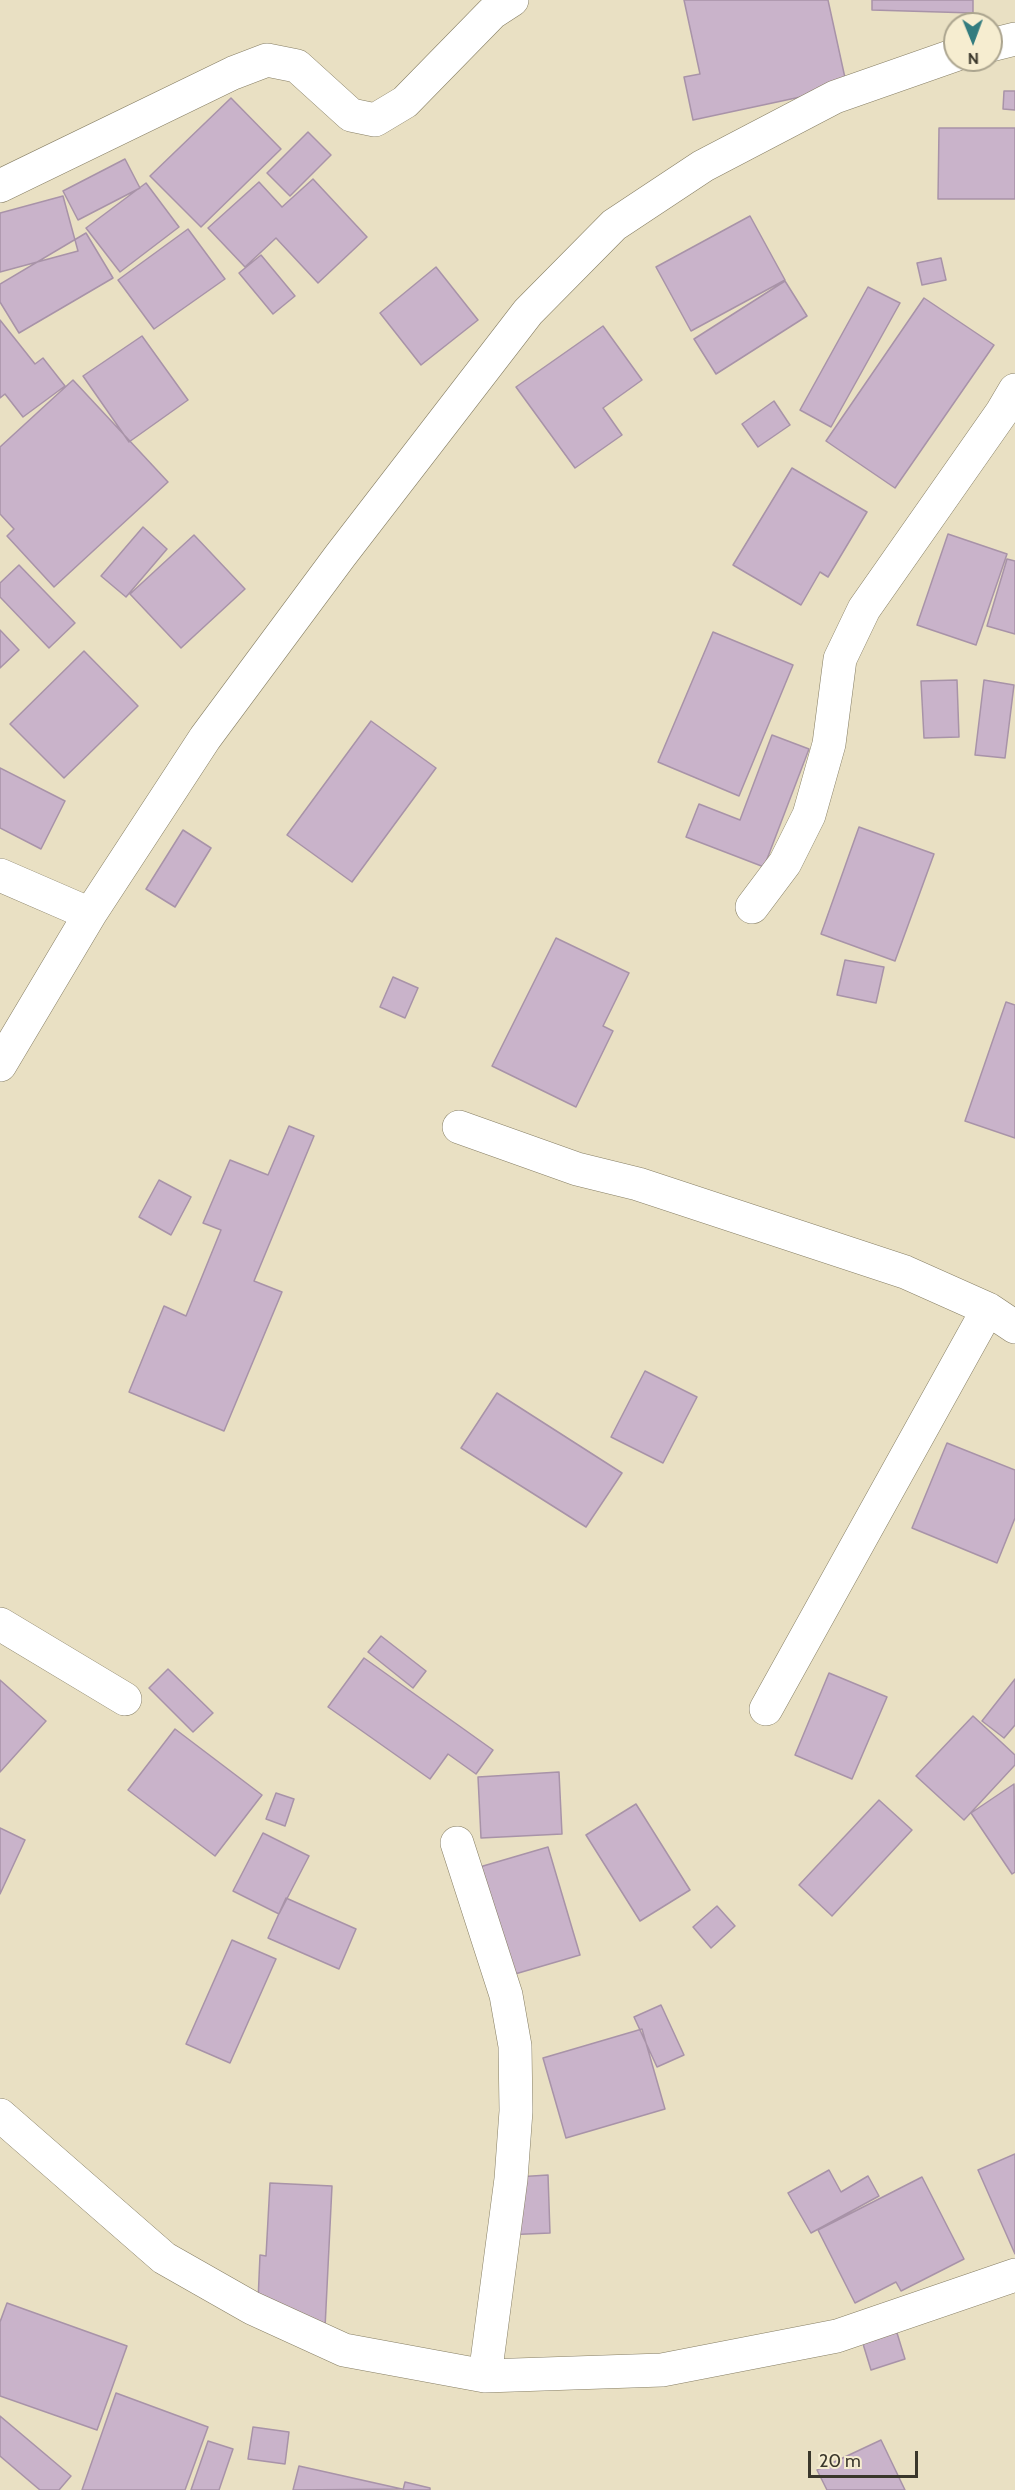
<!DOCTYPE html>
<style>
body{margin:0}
#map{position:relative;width:1015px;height:2490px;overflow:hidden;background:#e9e0c3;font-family:Cabin,sans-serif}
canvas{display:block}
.north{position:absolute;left:943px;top:12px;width:60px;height:60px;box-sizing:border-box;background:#f6edd0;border:2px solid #aba48e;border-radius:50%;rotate:179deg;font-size:16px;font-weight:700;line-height:24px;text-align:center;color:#3a372b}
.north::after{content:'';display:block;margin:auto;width:21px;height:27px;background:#337c7f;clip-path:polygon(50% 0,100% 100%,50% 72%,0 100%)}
.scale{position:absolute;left:808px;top:2451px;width:110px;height:27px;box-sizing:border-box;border:3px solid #3a372b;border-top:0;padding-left:8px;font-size:18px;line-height:21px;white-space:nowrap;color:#3a372b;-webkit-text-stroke:4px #f6edd0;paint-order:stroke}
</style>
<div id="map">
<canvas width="1015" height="2490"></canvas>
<div class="north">N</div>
<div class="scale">20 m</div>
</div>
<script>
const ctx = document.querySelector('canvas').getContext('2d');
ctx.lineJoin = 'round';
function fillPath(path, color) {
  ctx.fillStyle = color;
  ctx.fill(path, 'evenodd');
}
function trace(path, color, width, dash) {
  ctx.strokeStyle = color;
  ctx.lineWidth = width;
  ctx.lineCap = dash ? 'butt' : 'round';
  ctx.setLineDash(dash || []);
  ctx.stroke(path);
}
const building = new Path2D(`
 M684,0h144l19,87 -154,33 -9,-43 16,-3z
 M872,0h101v13l-101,-3z
 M1004,91h11v19l-12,-1z
 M231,98l50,51 -80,78 -51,-51z
 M939,128h76v71h-77z
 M308,132l23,23 -41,41 -23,-23z
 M125,159l15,29 -62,32 -15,-29z
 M313,179l54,58 -49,46 -42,-45 -31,29 -37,-39 51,-46 23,25z
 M146,183l33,44 -59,45 -34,-44z
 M63,196l15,55 -78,21v-59z
 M750,216l35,64 -94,51 -35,-64z
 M188,229l37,50 -71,50 -36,-49z
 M86,233l27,45 -94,55 -19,-31v-18z
 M261,255l34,41 -22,18 -34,-41z
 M941,258l5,22 -24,5 -5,-22z
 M436,267l42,53 -57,45 -41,-52z
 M785,281l22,35 -91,58 -22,-35z
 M868,287l32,16 -69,124 -31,-17z
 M924,298l70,47 -99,143 -69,-47z
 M0,320l35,44 8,-6 22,28 -42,31 -18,-23 -5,4z
 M603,326l39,54 -39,28 19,27 -47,33 -59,-81z
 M142,336l46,64 -59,42 -46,-66z
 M73,380l95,102 -114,105 -47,-51 7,-7 -14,-15v-67z
 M774,401l16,24 -32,22 -16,-23z
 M792,468l75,44 -39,65 -8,-5 -19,33 -68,-40z
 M143,527l24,22 -41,48 -25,-21z
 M948,534l59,20 -31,91 -59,-20z
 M194,535l51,54 -64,59 -51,-54z
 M1007,559l8,2v73l-28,-8z
 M19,565l56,58 -26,25 -49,-51v-14z
 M0,630l19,20 -19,18z
 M713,632l80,33 -54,131 -81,-34z
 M84,651l54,55 -74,72 -54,-54z
 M957,680l2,57 -35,1 -3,-57z
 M984,680l30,5 -9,73 -30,-3z
 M371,721l65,47 -84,114 -65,-47z
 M772,735l37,14 -45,118 -78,-30 13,-33 41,16z
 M0,768l65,33 -24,48 -41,-21z
 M859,827l75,27 -39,107 -74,-27z
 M183,830l28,18 -36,59 -29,-18z
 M556,938l73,35 -26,53 10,5 -37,76 -84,-41z
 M845,960l39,7 -8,36 -39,-8z
 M393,977l25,11 -13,30 -25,-11z
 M1006,1002l9,3v133l-50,-17z
 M289,1126l25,10 -60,145 28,11 -58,139 -95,-39 35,-86 22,10 35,-86 -18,-7 27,-63 38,15z
 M159,1180l32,17 -20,38 -32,-18z
 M645,1371l52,26 -34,66 -52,-26z
 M497,1393l125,80 -36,54 -125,-79z
 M947,1443l68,27v48l-18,45 -85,-35z
 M381,1636l45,35 -13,17 -45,-36z
 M364,1658l129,92 -17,24 -28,-20 -18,25 -102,-72z
 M168,1669l45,44 -20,19 -44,-44z
 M829,1673l58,24 -35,82 -57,-24z
 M1015,1679v46l-11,13 -22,-17z
 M0,1680l46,41 -46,51z
 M973,1716l42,39v10l-51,55 -48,-44z
 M175,1729l87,66 -47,61 -87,-66z
 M559,1772l3,62 -81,4 -3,-61z
 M1014,1784l1,88 -3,2 -41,-61z
 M276,1793l18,6 -9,27 -19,-7z
 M879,1800l33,30 -80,86 -33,-31z
 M636,1804l54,86 -50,31 -54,-86z
 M0,1828l25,12 -25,54z
 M263,1833l46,23 -30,58 -46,-23z
 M548,1847l32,108 -82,24 -32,-108z
 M286,1898l70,31 -17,40 -71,-31z
 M717,1906l18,20 -24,22 -18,-21z
 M232,1940l44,19 -46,104 -44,-19z
 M661,2005l23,50 -27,12 -23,-50z
 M642,2029l23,80 -99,29 -23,-80z
 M1015,2154v100l-37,-84z
 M829,2170l12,22 27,-16 11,20 -68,37 -23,-40z
 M548,2175l2,58 -46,2 -3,-57z
 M922,2177l42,82 -63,32 -5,-9 -41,21 -37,-73z
 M270,2183l62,3 -7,142 -68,-4 3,-69 6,1z
 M7,2303l120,43 -30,84 -97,-34v-74z
 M890,2310l15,49 -34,11 -15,-49z
 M116,2393l92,34 -23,63h-103z
 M0,2416l71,60 -12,14h-19l-40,-34z
 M253,2427l36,5 -4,32 -37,-5z
 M881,2440l24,50h-78l-10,-20z
 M208,2441l25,8 -14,41h-28z
 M299,2466l103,23 -109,1z
 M405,2482l25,6v2h-27z`);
fillPath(building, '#c9b3ca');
trace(building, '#a893a8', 1.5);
const minor = new Path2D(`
 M991,45l24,-6
 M0,186l233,-113 34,-13 30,6 54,49 24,5 30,-18 87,-89 20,-13
 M0,875l90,39
 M752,907l33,-44 24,-48 20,-71 11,-85 24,-50 138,-197 13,-22
 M0,1065l90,-151 115,-176 135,-182 188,-244 86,-87 89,-59 132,-69 120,-42
 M459,1127l118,42 61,15 267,88 83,37 27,18
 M0,1624l125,75
 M766,1709l222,-400
 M457,1843l49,152 9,51 1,65 -5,68 -26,197
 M0,2115l164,143 88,50 92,42 141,26 177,-6 175,-34 178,-61`);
trace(minor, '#867e64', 34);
trace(minor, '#fff', 33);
</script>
